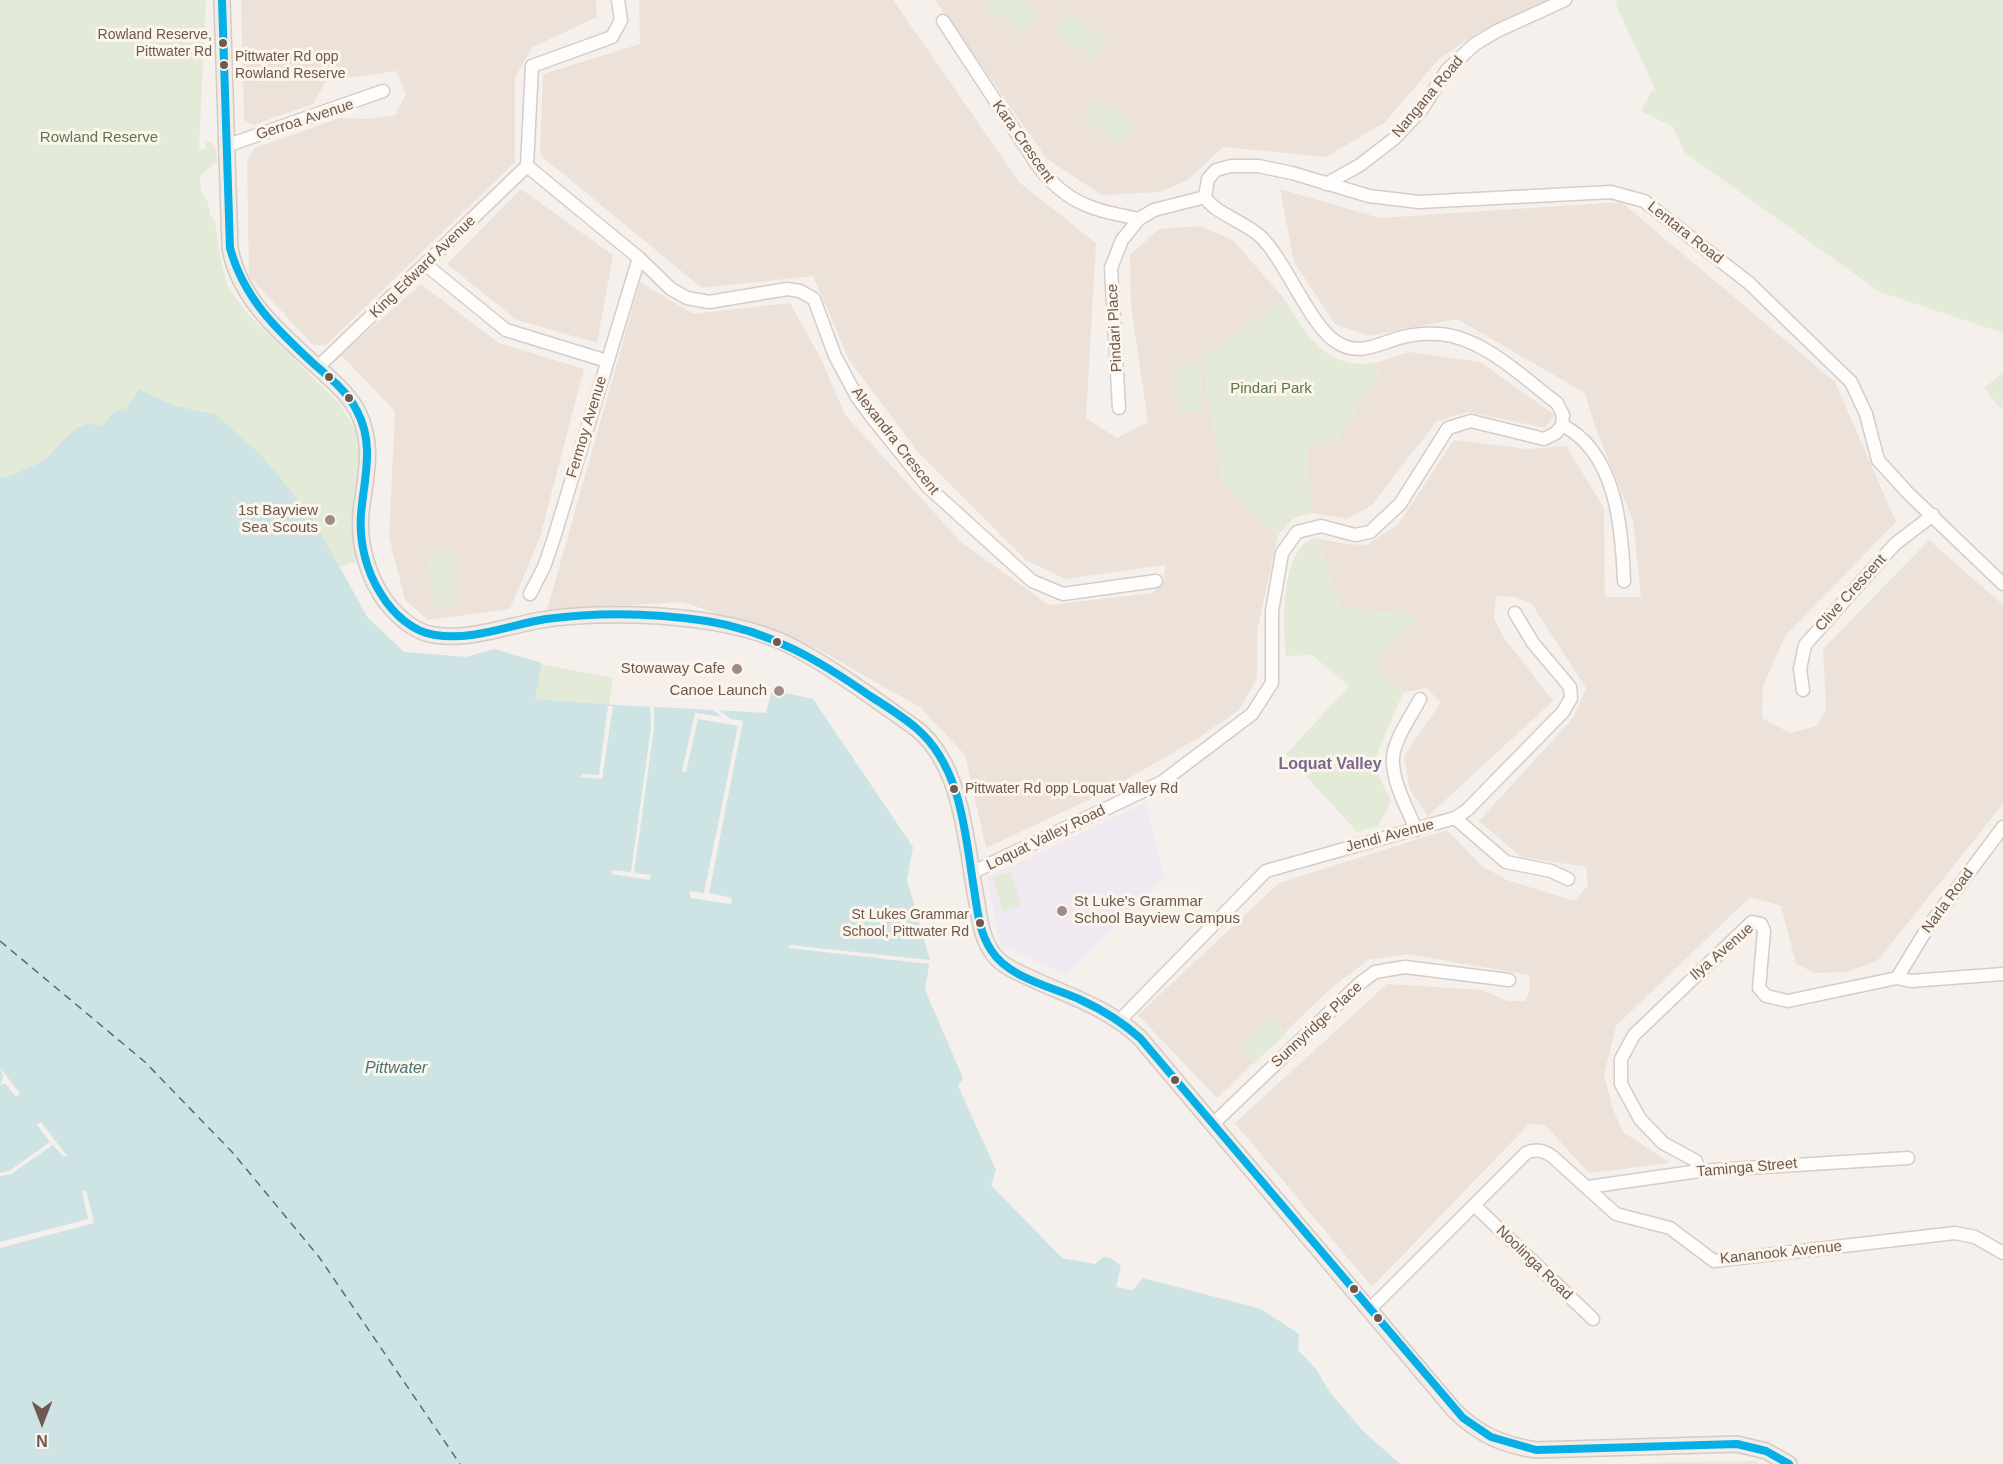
<!DOCTYPE html>
<style>
body{margin:0}
#map{position:relative;width:2003px;height:1464px;overflow:hidden;background:#f5f0eb;font-family:Arial,sans-serif}
canvas{display:block}
.north{position:absolute;left:12px;top:1392px;width:60px;height:60px;-webkit-text-stroke:4px #fcf5ec;paint-order:stroke;rotate:180deg;font-size:16px;font-weight:700;line-height:24px;text-align:center;color:#6f584f}
.north::after{content:'';display:block;margin:auto;width:21px;height:27px;background:#6f584f;clip-path:polygon(50% 0,100% 100%,50% 72%,0 100%)}
</style>
<div id="map">
<canvas width="2003" height="1464"></canvas>
<div class="north">N</div>
</div>
<script>
const ctx = document.querySelector('canvas').getContext('2d');
ctx.lineJoin = 'round';
function fillPath(path, color) {
  ctx.fillStyle = color;
  ctx.fill(path, 'evenodd');
}
function trace(path, color, width, dash) {
  ctx.strokeStyle = color;
  ctx.lineWidth = width;
  ctx.lineCap = dash ? 'butt' : 'round';
  ctx.setLineDash(dash || []);
  ctx.stroke(path);
}
function write(font, color, halo, rows, align = 'center') {
  ctx.font = font + ' Arial,sans-serif';
  ctx.lineWidth = 6;
  ctx.setLineDash([]);
  ctx.textBaseline = 'middle';
  ctx.strokeStyle = halo;
  ctx.fillStyle = color;
  for (const [text, x, y, turn = 0] of rows) {
    ctx.save();
    ctx.translate(x, y);
    ctx.rotate((+turn || 0) * Math.PI / 180);
    ctx.textAlign = isNaN(turn) ? turn : align;
    if (halo) ctx.strokeText(text, 0, 0);
    ctx.fillText(text, 0, 0);
    ctx.restore();
  }
}
fillPath(new Path2D(`
 M241,0h355l1,17 -64,30 -18,30v85l-189,183h-13l-64,-69 -2,-116 8,-12 85,-30 30,1 25,-4 11,-21 -10,-23 -70,10 -13,23 -60,21 -9,-5z
 M639,0h254l127,183 76,60 -10,175 31,20 31,-16 -17,-116 -1,-51 29,-26 42,-3 33,15 51,59 -83,58 21,124 55,53 -21,96v47l-18,32 -42,29 -94,54 -117,55 -21,-93 -44,-47 -103,-59 -135,-47 -136,8 93,-328 53,32 97,-11 31,56 24,56 116,127 88,63 103,-12 12,-11 1,-17 -100,14 -39,-19 -107,-107 -70,-93 -36,-84 -111,12 -162,-133 3,-81 97,-30z
 M935,0h619l-77,33 -38,26 -55,64 -58,34 -103,-10 -34,32 -28,13 -59,3 -55,-36z
 M521,189l92,66 -16,88 -80,-23 -70,-56z
 M1280,189l100,29 241,-16 214,180 61,140 -111,114 -22,51 -1,31 28,15 26,-7 10,-16 -3,-61 106,-109 74,65v199l-126,157 -30,11 -32,1 -19,-9 -15,-58 -31,-9 -134,129 -12,49 9,34 10,23 47,31 -81,10 -44,-48 -16,-1 -157,163 -137,-164 152,-139 95,6 26,11h17l5,-12 -1,-14 -122,-21 -39,6 -37,28 -114,110 -79,-83 141,-132 168,-53 35,36 25,14 67,21 14,-15 -2,-19 -65,-10 -42,-36 94,-103 13,-30 -55,-85 -16,-6 -19,-1 -2,23 10,19 49,63 -125,115 -18,-26 -6,-34 37,-54 -15,-14 -23,5 -29,-28 -33,-58 -26,-69 31,6 20,1 32,-20 56,-85 73,9 39,-3 38,62 1,89h36l-8,-76 -38,-95 -10,-33 -128,-74 -88,17 -34,-12 -41,-62z
 M421,284l78,59 85,26 -44,168 -30,72 -82,11 -23,-20 -16,-63 6,-126 -54,-56z
 M1409,352l71,10 75,53 -10,13 -77,-16 -31,9 -65,84 -25,14 -35,-6 -7,-70 33,-4 40,-66 -3,-10z`), '#ede2d9');
fillPath(new Path2D(`
 M1145,803l20,73 -98,99 -67,-30 -13,-68z`), '#f1e9f1');
fillPath(new Path2D(`
 M0,0h206l-7,147 2,3 5,-2v-6h6l4,6 1,14 -17,14 1,15 7,11 2,13 5,7 5,35 7,28 20,28 92,90 17,28 3,19 -1,29 -6,34 7,48 -19,6 27,50 37,35 62,5 28,-8 51,16 68,13 -4,28 -50,-5 -6,12 -553,-191z
 M988,0h30l19,14 -14,19 -39,-28z
 M1618,0h385v333l-123,-41 -195,-139 -12,-26 -32,-16 11,-21 4,1 -41,-88z
 M1067,12l40,28 -13,19 -40,-29z
 M1096,99l40,27 -14,19 -39,-27z
 M1285,300c24,38 40,69 90,63l3,10 -40,66 -32,4 6,70 -18,5 -16,17 -55,-53 -21,-124z
 M1178,365h24v46h-24z
 M2003,373v33l-3,2 -16,-20z
 M1315,538l26,69 79,9 -46,49 29,28 -30,70 18,38 -13,25 -21,6 -71,-78 63,-68 -37,-31 -26,1c-3,-30 -6,-109 29,-118z
 M453,553l6,52 -25,3 -6,-53z
 M1011,872l10,34 -18,5 -10,-34z
 M1271,1018l15,16 -32,29 -15,-16z
 M1755,1461l5,3h-121v-1z`), '#e3ead7');
fillPath(new Path2D(`
 M139,389l33,16 44,10 45,40 50,61 56,101 37,35 62,5 28,-8 48,14 -7,36c77,7 154,9 231,14l6,-23 41,9 100,148 -6,33 23,80 -5,30 38,88 -5,8 38,84 -5,15 71,73 33,6 8,-7 8,1 10,8 -5,21 17,3 10,-12 118,31 38,25 -1,16 18,19 13,22 33,39 38,34h-1400v-986c9,-1 36,-13 44,-18 14,-10 26,-34 45,-36 5,-1 7,3 13,2l13,-15 12,-3z`), '#cee3e3');
fillPath(new Path2D(`
 M650,705h4v23l-20,145 17,2 -1,5 -38,-6v-4l19,2 20,-144z
 M608,706h5l-11,73 -21,-2 1,-3 17,1z
 M712,709l7,1 12,9 12,2 -34,172 23,5 -1,6 -41,-6v-7l14,2 34,-167 -40,-7 -12,53 -4,-1 13,-58 27,4z
 M789,945l141,15 -1,4 -140,-16z
 M0,1067l20,27 -4,3 -11,-14 -5,3 3,-9z
 M41,1122l26,34 -3,1 -11,-12 -42,29 -11,2v-3l9,-2 41,-29 -13,-17z
 M86,1190l8,33 -94,25v-6l88,-23 -6,-28z`), '#f5f0eb');
trace(new Path2D(`
 M0,941l145,121 88,91 86,104 141,207`), '#487479', 1.5, [8, 6]);
const minor = new Path2D(`
 M943,21l95,145c30,39 56,44 101,53l15,-9 51,-13
 M226,146l157,-55
 M527,166l112,92 32,31 16,9 22,4 78,-13 13,2 14,8 21,57 22,41 14,19 57,71 104,94 31,13 93,-13
 M527,166l5,-100 80,-29 9,-17 -3,-20
 M1326,184l34,-19 35,-27 27,-29 25,-39 28,-26 22,-13 68,-31
 M1205,197l3,-18 8,-9 15,-4h27l34,7 77,23 50,6 192,-10 33,9 105,82 102,99 15,32 12,46 30,33 95,91
 M426,265l80,65 101,31
 M318,367l209,-201
 M1119,408l-8,-140 11,-28 17,-21
 M1562,425c54,27 60,102 62,156
 M530,594l14,-27 9,-26 86,-283
 M1803,690l-3,-21 5,-24 90,-101 38,-29
 M1455,818l51,44 45,9 17,8
 M1416,830c-8,-21 -22,-44 -23,-67 -2,-20 18,-46 27,-64
 M971,873l191,-91 90,-68 20,-31v-72l10,-58 15,-21 24,-6 34,9 15,-3 30,-28 48,-76 23,-7 73,18 12,-6 6,-8 1,-10 -6,-12c-35,-26 -73,-65 -117,-69 -14,-1 -28,0 -41,4 -21,6 -40,18 -61,5 -28,-16 -51,-81 -78,-107 -15,-14 -46,-23 -55,-39
 M1897,978l31,-51 75,-100
 M1120,1020l146,-149 189,-53 12,-8 96,-98 8,-14 -1,-11 -37,-44 -18,-30
 M1214,1123l145,-139 16,-12 30,-5 104,13
 M1699,1171l-3,-10 -33,-18 -23,-24 -19,-35v-25l13,-24 118,-113 9,2 3,7 -5,57 7,8 22,5 109,-23 14,3 92,-7
 M1588,1187l111,-16 209,-13
 M1475,1206l118,113
 M1370,1309l156,-156c10,-5 19,-2 27,4l63,57 54,14 44,33 241,-28 20,4 28,16`);
const major = new Path2D(`
 M222,0l8,248c10,54 53,87 92,123 14,13 27,24 36,41 17,35 7,65 3,101 -3,30 7,65 25,89 12,15 29,30 48,33 34,6 73,-9 107,-15 38,-6 80,-6 118,-4 43,3 91,10 130,29 45,23 87,55 128,84 47,39 49,118 60,174 3,18 5,37 17,52 11,14 31,20 47,28 35,15 71,28 99,55l314,372c24,24 48,35 82,40l201,-6 29,7 23,13`);
trace(minor, '#d4cdc9', 15);
trace(major, '#d3cbc7', 18);
trace(minor, '#fefdfc', 12);
trace(major, '#f1ece6', 15);
trace(new Path2D(`
 M222,0l8,248c14,51 47,82 85,117 15,13 33,27 42,46 18,33 7,68 4,103 -2,28 5,57 20,80 12,20 32,38 54,41 38,6 74,-10 111,-16 52,-7 108,-6 161,2 62,10 112,39 163,75 16,10 32,20 46,32 44,37 49,102 57,155 4,22 5,48 18,67 17,28 62,37 90,50 22,10 41,22 59,38l323,380 28,19 45,13 201,-6 29,7 23,13`), '#06b0e7', 8);
for (const [x, y, r, color] of [
 [223,43,5,"#6f584f"],
 [224,65,5,"#6f584f"],
 [329,377,5,"#6f584f"],
 [349,398,5,"#6f584f"],
 [330,520,6,"#9e8d86"],
 [777,642,5,"#6f584f"],
 [737,669,6,"#9e8d86"],
 [779,691,6,"#9e8d86"],
 [954,789,5,"#6f584f"],
 [1062,911,6,"#9e8d86"],
 [980,923,5,"#6f584f"],
 [1175,1080,5,"#6f584f"],
 [1354,1289,5,"#6f584f"],
 [1378,1318,5,"#6f584f"]
]) {
  const dot = new Path2D();
  dot.arc(x, y, r, 0, 2 * Math.PI);
  ctx.fillStyle = color;
  ctx.fill(dot);
  trace(dot, '#fcf5ec', 2);
}
write('14px', '#6f584f', '#fcf5ec', [
 ["Rowland Reserve,",212,35],
 ["Pittwater Rd",212,52],
 ["Pittwater Rd opp",235,57,"left"],
 ["Rowland Reserve",235,74,"left"],
 ["Pittwater Rd opp Loquat Valley Rd",965,789,"left"],
 ["St Lukes Grammar",969,915],
 ["School, Pittwater Rd",969,932]
], 'right');
write('15px', '#6f584f', '#fcf5ec', [
 ["Nangana Road",1428,97,-50],
 ["Gerroa Avenue",305,120,-18],
 ["Kara Crescent",1023,142,55],
 ["Lentara Road",1685,233,38],
 ["King Edward Avenue",423,267,-44],
 ["Pindari Place",1115,328,-93],
 ["Fermoy Avenue",587,427,-73],
 ["Alexandra Crescent",895,441,52],
 ["Clive Crescent",1851,593,-48],
 ["Jendi Avenue",1390,836,-15],
 ["Loquat Valley Road",1046,838,-26],
 ["Narla Road",1948,901,-54],
 ["Ilya Avenue",1722,952,-41],
 ["Sunnyridge Place",1317,1025,-43],
 ["Taminga Street",1747,1168,-5],
 ["Kananook Avenue",1781,1253,-6],
 ["Noolinga Road",1534,1263,44]
]);
write('15px', '#5c794b', '#fcf5ec', [
 ["Rowland Reserve",99,138],
 ["Pindari Park",1271,389]
]);
write('15px', '#6f584f', '#fcf5ec', [
 ["1st Bayview",318,511],
 ["Sea Scouts",318,528],
 ["Stowaway Cafe",725,669],
 ["Canoe Launch",767,691],
 ["St Luke's Grammar",1074,902,"left"],
 ["School Bayview Campus",1074,919,"left"]
], 'right');
write('bold 16px', '#7c668c', '#fcf5ec', [
 ["Loquat Valley",1330,765]
]);
write('italic 16px', '#487479', '#fcf5ec', [
 ["Pittwater",396,1069]
]);
</script>
